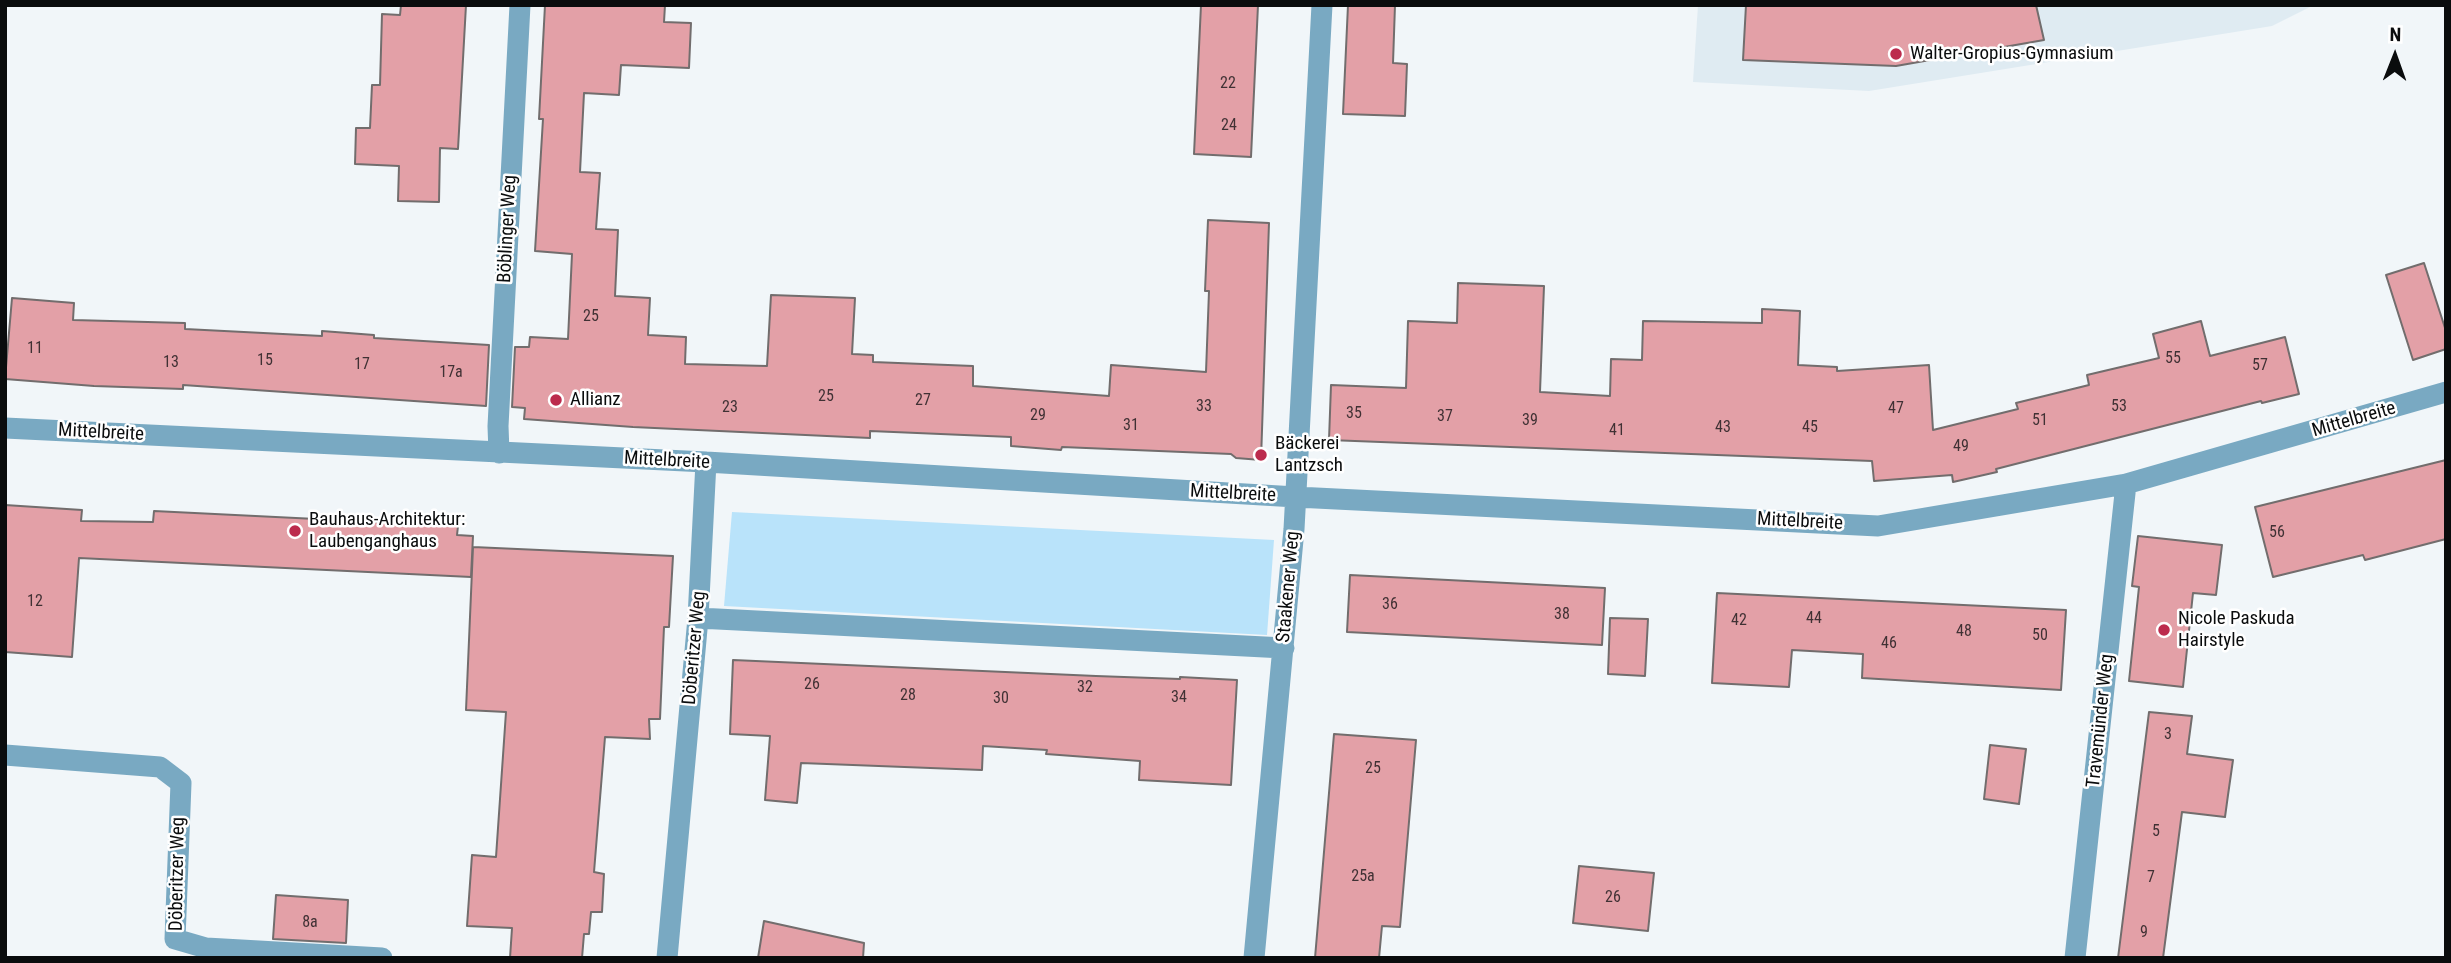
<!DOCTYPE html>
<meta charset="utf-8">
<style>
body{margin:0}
#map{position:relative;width:2451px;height:963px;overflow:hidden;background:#f1f6f9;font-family:"Roboto Condensed",sans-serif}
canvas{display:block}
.frame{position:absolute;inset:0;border:7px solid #0a0c0d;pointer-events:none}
.north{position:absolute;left:2360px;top:21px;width:70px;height:70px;-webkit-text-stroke:5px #fff;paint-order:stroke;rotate:1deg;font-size:19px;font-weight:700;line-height:28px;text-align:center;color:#0a0c0d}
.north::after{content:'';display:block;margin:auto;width:24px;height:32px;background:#0a0c0d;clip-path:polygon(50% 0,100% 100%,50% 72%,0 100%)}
</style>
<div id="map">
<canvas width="2451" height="963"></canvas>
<div class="frame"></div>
<div class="north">N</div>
</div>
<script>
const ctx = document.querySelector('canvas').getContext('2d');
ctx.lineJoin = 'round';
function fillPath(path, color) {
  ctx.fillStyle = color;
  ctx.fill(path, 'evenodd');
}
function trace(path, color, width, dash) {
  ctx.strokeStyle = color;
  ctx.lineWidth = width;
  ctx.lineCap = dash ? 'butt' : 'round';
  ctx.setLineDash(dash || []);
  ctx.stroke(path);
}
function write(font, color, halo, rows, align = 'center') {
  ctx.font = font + ' "Roboto Condensed",sans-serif';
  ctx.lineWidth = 5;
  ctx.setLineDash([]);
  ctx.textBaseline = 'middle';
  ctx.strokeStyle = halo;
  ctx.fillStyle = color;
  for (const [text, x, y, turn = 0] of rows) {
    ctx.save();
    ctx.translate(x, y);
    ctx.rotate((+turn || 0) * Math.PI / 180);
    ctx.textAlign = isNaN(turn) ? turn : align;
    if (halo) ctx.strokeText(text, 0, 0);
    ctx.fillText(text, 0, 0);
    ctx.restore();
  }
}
fillPath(new Path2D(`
 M1698,5h616l-42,21 -403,65 -176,-9z`), '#dfebf2');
fillPath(new Path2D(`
 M732,512l542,28 -7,95 -543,-29z`), '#b9e3fa');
const building = new Path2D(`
 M401,5h65l-8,144 -18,-1 -1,54 -41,-1 1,-35 -44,-2 1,-36h14l2,-43h8l2,-71 18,1z
 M545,5h120l-1,17 27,1 -2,45 -68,-3 -2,30 -35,-2 -4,79 20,1 -4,56 22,1 -3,66 35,2 -2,37 38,2 -1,27 82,2 4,-71 84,3 -3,56 21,1v7l100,4v20l136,10 2,-31 95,7 3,-81h-4l3,-71 61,3 -8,237 -25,-2 -5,-4 -169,-7 -1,3 -50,-4v-9l-141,-6v7l-237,-11 -109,-8 1,-11 -13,-1 3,-60h14l1,-10 38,2 4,-85 -37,-3 8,-132h-4z
 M1201,5h57l-7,152 -57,-3z
 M1348,5h47l-2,58 14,1 -2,52 -62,-2z
 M1746,5h290l8,35 -148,26 -153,-6z
 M2424,263l22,68v18l-33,11 -27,-85z
 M1458,283l86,3 -4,106 70,4 1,-37 31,1 1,-39 119,2v-14l38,2 -2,54 39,2v4l92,-6 4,65 85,-21 -2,-6 73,-18 -2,-10 72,-17 -6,-24 48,-13 9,35 75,-19 14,57 -37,9 -1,-2 -265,68 1,3 -44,10 -1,-7 -78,6 -2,-20 -543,-21 2,-55 75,3 2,-67 49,2z
 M12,298l62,5 -1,17 112,3v6l137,7v-5l52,4v3l115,7 -3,61 -303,-21v4l-89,-3 -89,-7z
 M2446,460v79l-81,21 -2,-5 -90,22 -18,-70z
 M5,505l77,5 -1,11 72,1 1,-11 304,15 -1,9 16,1 -2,41 -392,-19 -7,99 -67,-5z
 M2138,536l84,9 -6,50 -23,-2 -10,94 -54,-6 10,-94 -7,-1z
 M473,547l200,9 -4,71h-5l-4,92h-11l1,20 -45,-2 -11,135 10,2 -2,38h-11l-2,22h-5l-2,24h-72l2,-30 -45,-2 5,-71 24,2 10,-145 -40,-2z
 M1350,575l255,13 -3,57 -255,-13z
 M1717,593l349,17 -5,80 -199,-12 1,-24 -71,-4 -3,37 -77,-4z
 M1610,618l38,1 -3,57 -37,-2z
 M733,660l363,16 84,3v-2l57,3 -6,105 -92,-5 1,-19 -94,-7 1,-4 -64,-4 -1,24 -181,-7 -4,40 -32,-3 5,-64 -40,-2z
 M2149,712l43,4 -5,38 46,6 -5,35 -3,22 -43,-5 -19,146h-45z
 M1334,734l82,6 -16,187 -18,-1 -3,32h-64z
 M1990,745l36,4 -7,55 -35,-5z
 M1579,866l75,7 -6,58 -75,-8z
 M276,895l72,5 -2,43 -73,-4z
 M764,921l100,22 -1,15h-105z`);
fillPath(building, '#e3a0a7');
trace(building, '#726d6d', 2);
trace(new Path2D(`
 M5,755l155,12 21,16 -6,156 31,9 176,10`), '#79a9c2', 21);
trace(new Path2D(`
 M5,428l701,34 590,35 582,29 248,-42 320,-92
 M499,453l-1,-27 22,-421
 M698,618l586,30
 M667,958l31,-340 8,-156
 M1254,958l40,-429 28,-524
 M2075,958l51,-474`), '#79a9c2', 21);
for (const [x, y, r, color] of [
 [1896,54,7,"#bc2b4d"],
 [556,400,7,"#bc2b4d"],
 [1261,455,7,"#bc2b4d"],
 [295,531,7,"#bc2b4d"],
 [2164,630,7,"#bc2b4d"]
]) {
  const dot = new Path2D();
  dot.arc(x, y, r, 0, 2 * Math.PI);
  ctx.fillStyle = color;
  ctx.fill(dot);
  trace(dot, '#fff', 2.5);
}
write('16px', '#403134', null, [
 ["22",1228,84],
 ["24",1229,126],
 ["25",591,317],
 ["11",35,349],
 ["55",2173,359],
 ["15",265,361],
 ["13",171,363],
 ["17",362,365],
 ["57",2260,366],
 ["17a",451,373],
 ["25",826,397],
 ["27",923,401],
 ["33",1204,407],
 ["53",2119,407],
 ["23",730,408],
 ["47",1896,409],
 ["35",1354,414],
 ["29",1038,416],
 ["37",1445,417],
 ["39",1530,421],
 ["51",2040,421],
 ["31",1131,426],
 ["43",1723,428],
 ["45",1810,428],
 ["41",1617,431],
 ["49",1961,447],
 ["56",2277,533],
 ["12",35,602],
 ["36",1390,605],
 ["38",1562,615],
 ["44",1814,619],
 ["42",1739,621],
 ["48",1964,632],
 ["50",2040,636],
 ["46",1889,644],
 ["26",812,685],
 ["32",1085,688],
 ["28",908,696],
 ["34",1179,698],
 ["30",1001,699],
 ["3",2168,735],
 ["25",1373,769],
 ["5",2156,832],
 ["25a",1363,877],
 ["7",2151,878],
 ["26",1613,898],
 ["8a",310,923],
 ["9",2144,933]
]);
write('19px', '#0a0c0d', '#fff', [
 ["Walter-Gropius-Gymnasium",1910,54],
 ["Allianz",570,400],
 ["Bäckerei",1275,444],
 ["Lantzsch",1275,466],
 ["Bauhaus-Architektur:",309,520],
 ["Laubenganghaus",309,542],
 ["Nicole Paskuda",2178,619],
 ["Hairstyle",2178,641]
], 'left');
write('19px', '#0a0c0d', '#fff', [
 ["Böblinger Weg",508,229,-87],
 ["Mittelbreite",2354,420,-16],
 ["Mittelbreite",101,433,3],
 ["Mittelbreite",667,461,3],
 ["Mittelbreite",1233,494,3],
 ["Mittelbreite",1800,522,3],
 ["Staakener Weg",1289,587,-85],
 ["Döberitzer Weg",695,648,-85],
 ["Travemünder Weg",2101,721,-84],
 ["Döberitzer Weg",178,874,-89]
]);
</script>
